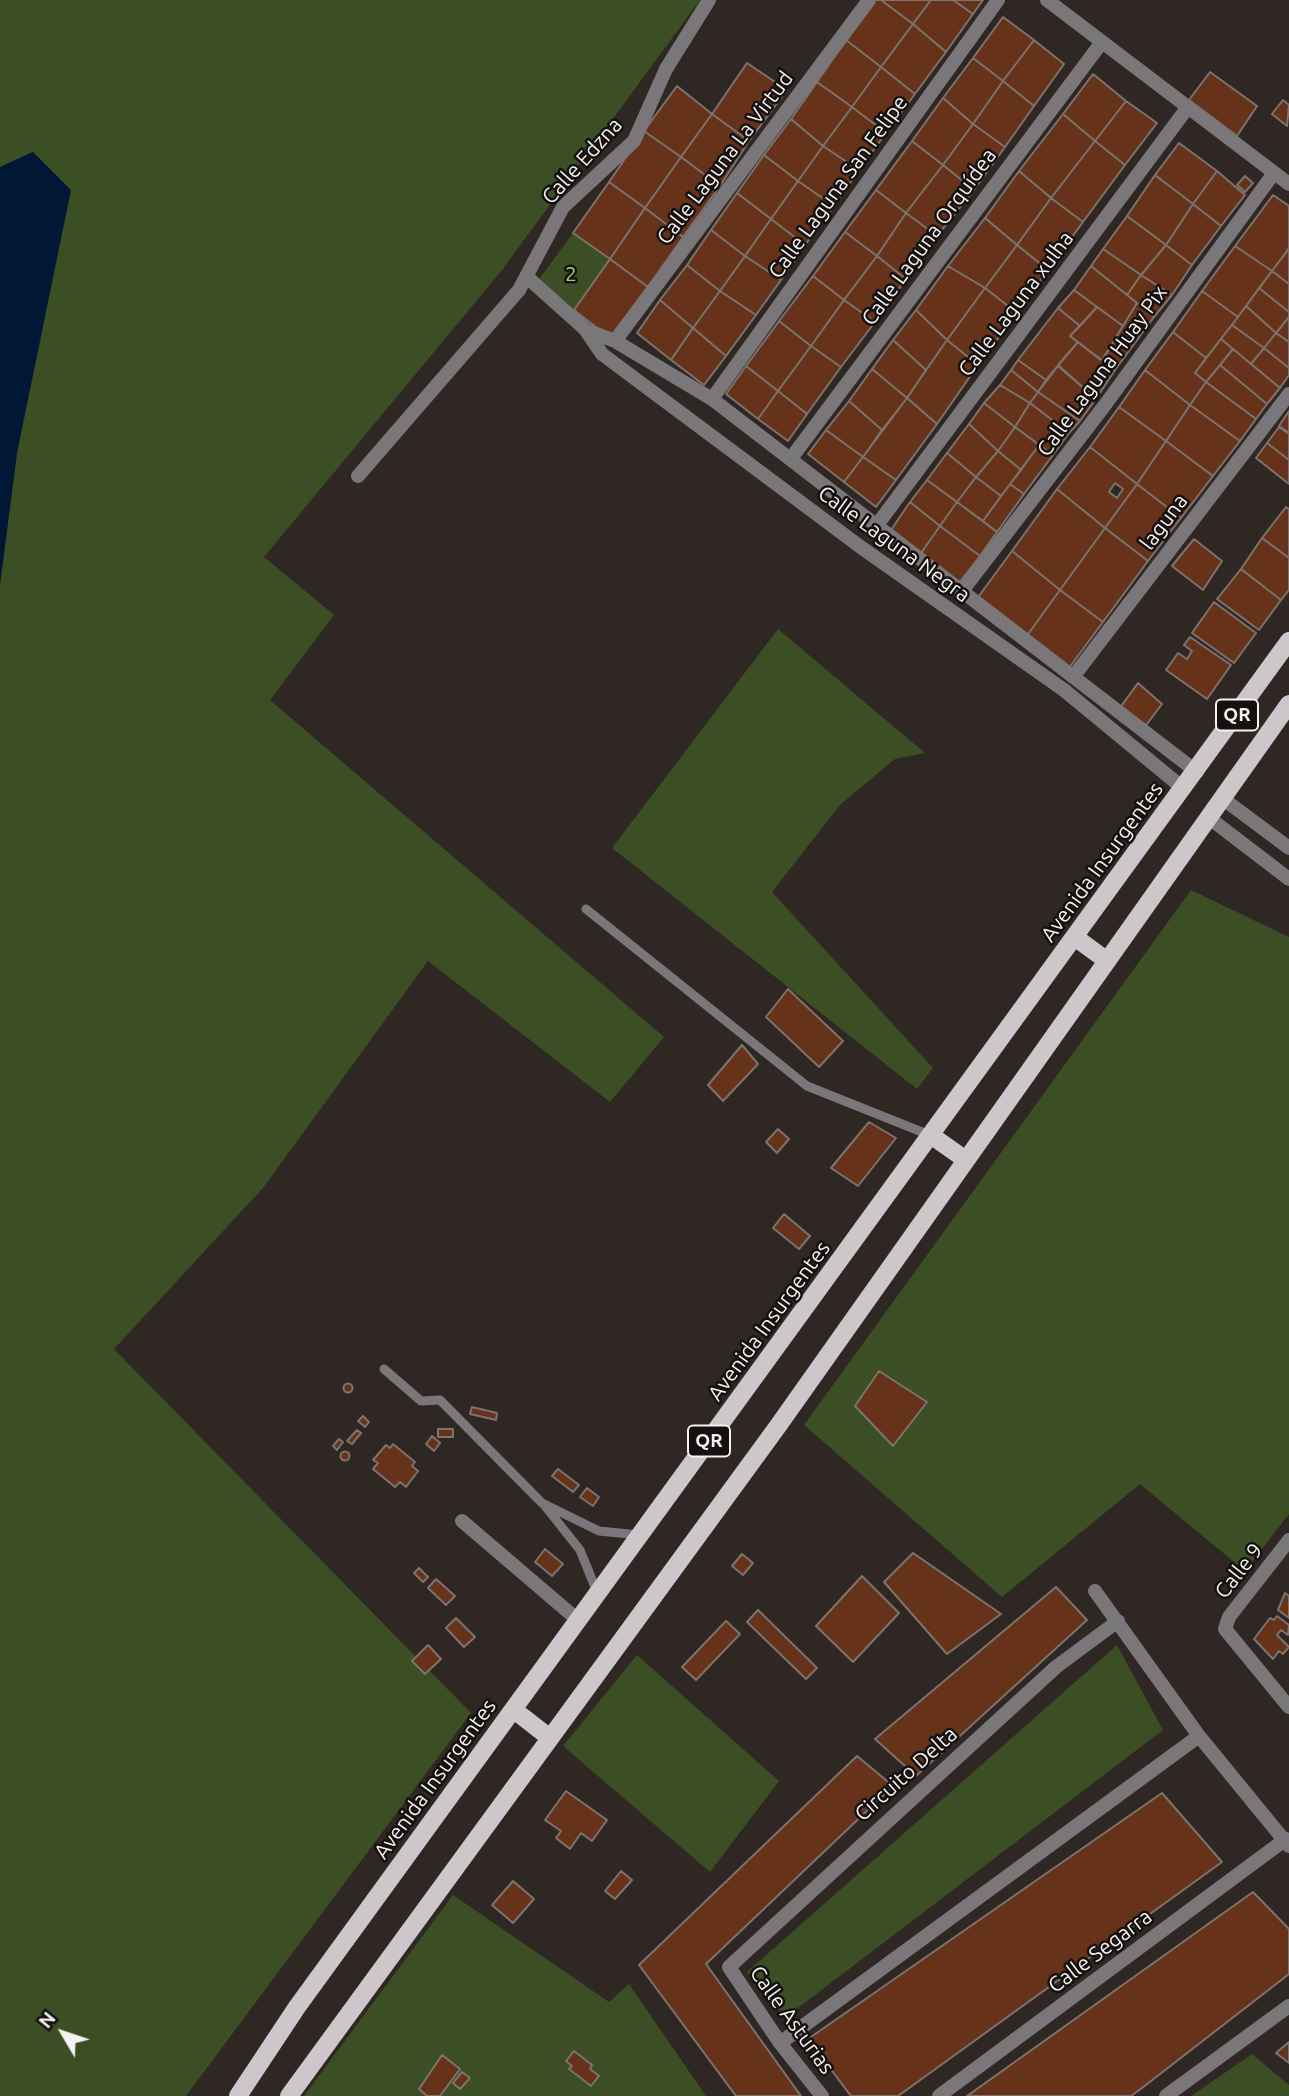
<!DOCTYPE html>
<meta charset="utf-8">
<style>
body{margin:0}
#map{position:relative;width:1289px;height:2096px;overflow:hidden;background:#2f2724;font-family:Ubuntu,sans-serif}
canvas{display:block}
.north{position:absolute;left:28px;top:1998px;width:70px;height:70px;-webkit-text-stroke:5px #141110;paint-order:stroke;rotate:309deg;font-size:19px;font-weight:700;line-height:28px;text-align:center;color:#f7f2f0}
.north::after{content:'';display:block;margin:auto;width:24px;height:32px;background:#f7f2f0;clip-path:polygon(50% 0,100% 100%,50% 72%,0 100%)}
</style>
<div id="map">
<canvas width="1289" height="2096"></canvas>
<div class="north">N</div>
</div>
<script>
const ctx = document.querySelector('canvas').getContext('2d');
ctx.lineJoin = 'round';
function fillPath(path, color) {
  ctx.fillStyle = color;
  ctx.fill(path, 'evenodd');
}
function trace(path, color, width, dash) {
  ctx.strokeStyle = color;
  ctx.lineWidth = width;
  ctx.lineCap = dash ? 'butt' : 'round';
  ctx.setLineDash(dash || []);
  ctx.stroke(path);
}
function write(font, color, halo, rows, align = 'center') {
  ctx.font = font + ' Ubuntu,sans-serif';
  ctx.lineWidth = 5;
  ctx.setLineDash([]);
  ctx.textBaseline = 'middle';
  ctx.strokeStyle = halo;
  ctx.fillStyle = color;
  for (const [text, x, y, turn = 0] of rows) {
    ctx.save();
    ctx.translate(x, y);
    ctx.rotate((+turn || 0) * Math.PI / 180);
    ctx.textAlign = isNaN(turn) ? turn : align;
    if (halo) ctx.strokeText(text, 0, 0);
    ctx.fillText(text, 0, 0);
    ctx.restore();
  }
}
fillPath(new Path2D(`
 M0,0h700l-198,270 -238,287 70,58 -64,85 394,337 -54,65 -182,-141 -165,227 -149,161 357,364 -285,383h-186v-1512l17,-131 16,-301 -33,15z
 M573,233l37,26 -36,51 -37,-28z
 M778,629l147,124 -30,6 -55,46 -68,87 161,176 -16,21 -305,-241z
 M1191,890l98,47v577l-44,57 -105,-87 -138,113 -198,-172z
 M1117,1645l46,85 -377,287 -39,-45z
 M637,1655l142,126 -69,91 -147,-126z
 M453,1895l156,107 20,-18 77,112h-402z
 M1252,2054l37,31v11h-98z`), '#3b4e24');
fillPath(new Path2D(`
 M33,152l38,38 -54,263 -17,131v-417z`), '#001835');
const building = new Path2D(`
 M875,0h6l32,24 -32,43 -35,-27z
 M881,0h50l-18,24z
 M931,0h22l20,14 -27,38 -33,-28z
 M953,0h30l-10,14z
 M1003,17l31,23 -31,41 -30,-23z
 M913,24l33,28 -31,42 -34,-27z
 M846,40l35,27 -29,40 -35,-25z
 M1034,40l30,24 -30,42 -31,-25z
 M973,58l30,23 -30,43 -30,-26z
 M747,63l40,27 -38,51 -37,-27z
 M881,67l34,27 -29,39 -34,-26z
 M1210,72l47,34 -20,30 -48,-36z
 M1093,74l33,27 -31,40 -32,-27z
 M1003,81l31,25 -29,41 -32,-23z
 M817,82l35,25 -29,39 -32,-27z
 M677,86l35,28 -31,43 -37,-26z
 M943,98l30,26 -30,41 -31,-24z
 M1283,100l6,5 -2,21 -15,-12z
 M1126,101l31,22 -32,42 -30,-24z
 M852,107l34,26 -27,37 -36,-24z
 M712,114l37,27 -29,45 -39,-29z
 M1063,114l32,27 -44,57 -32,-27z
 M791,119l32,27 -25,35 -34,-26z
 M973,124l32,23 -31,43 -31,-25z
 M644,131l37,26 -36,51 -36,-26z
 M912,141l31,24 -37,48 -30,-23z
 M1095,141l30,24 -42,57 -32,-24z
 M1179,143l38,28 -24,33 -38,-29z
 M823,146l36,24 -25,36 -36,-25z
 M764,155l34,26 -27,38 -34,-26z
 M681,157l39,29 -37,51 -38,-29z
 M943,165l31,25 -37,46 -31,-23z
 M1019,171l32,27 -34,47 -32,-27z
 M1217,171l28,24 -24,31 -28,-22z
 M1155,175l38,29 -27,41 -39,-29z
 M1245,176l8,7 -8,9 -8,-7z
 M798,181l36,25 -29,39 -34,-26z
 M609,182l36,26 -35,51 -37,-26z
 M876,190l30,23 -29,43 -32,-24z
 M737,193l34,26 -26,37 -34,-26z
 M1273,195l16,11v42l-17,23 -37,-25z
 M1051,198l32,24 -35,48 -31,-25z
 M1193,204l28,22 -29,39 -26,-20z
 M645,208l38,29 -35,50 -38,-28z
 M906,213l31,23 -31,43 -29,-23z
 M1127,216l39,29 -25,30 -38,-26z
 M985,218l32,27 -32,43 -37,-22z
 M771,219l34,26 -24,35 -36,-24z
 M711,230l34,26 -25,35 -33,-26z
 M845,232l32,24 -33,44 -31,-24z
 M1017,245l31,25 -31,43 -32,-25z
 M1166,245l26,20 -20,30 -31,-20z
 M1235,246l37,25 -34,46 -36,-26z
 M1103,249l38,26 -14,20 -36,-29z
 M1288,250h1v34l-17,-13z
 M745,256l36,24 -25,35 -36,-24z
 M877,256l29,23 -31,43 -31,-22z
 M610,259l38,28 -38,51 -36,-28z
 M687,265l33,26 -27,37 -33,-28z
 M948,266l37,22 -38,52 -31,-30z
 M1091,266l46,37 -14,23 -49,-36z
 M1272,271l17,13v28l-30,-24z
 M1141,275l31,20 -18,22 -27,-22z
 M813,276l31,24 -33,46 -32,-25z
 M985,288l32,25 -39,52 -31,-25z
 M1259,288l30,24v5l-13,16 -30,-27z
 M1074,290l23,17 -17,19 -22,-18z
 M720,291l36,24 -30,41 -33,-28z
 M1202,291l36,26 -32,41 -33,-26z
 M660,300l33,28 -22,32 -34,-27z
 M844,300l31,22 -34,45 -30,-21z
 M1137,303l17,14 -39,53 -13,-10z
 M1246,306l30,27 -12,15 -32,-23z
 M1097,307l26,19 -21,35 -32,-25z
 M1058,308l22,18 -10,10 8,6 -32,38 -28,-20z
 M916,310l31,30 -21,30 -33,-30z
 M1289,317v25l-13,-9z
 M779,321l32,25 -33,45 -32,-25z
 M1232,325l32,23 -13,16 -30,-25z
 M693,328l33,28 -22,29 -33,-25z
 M1173,332l33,26 -11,15 11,9 -16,23 -45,-35z
 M1276,333l13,9v26l-25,-20z
 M1221,339l12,10 -27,33 -11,-9z
 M893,340l33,30 -19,28 -35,-29z
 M947,340l31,25 -41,59 -30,-26z
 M1078,342l37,28 -19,29 -38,-34z
 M811,346l30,21 -34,47 -29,-23z
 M1264,348l25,20v7l-9,13 -29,-24z
 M1233,349l47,39 -13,16 -47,-39z
 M1018,360l28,20 -8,12 -27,-22z
 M1220,365l47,39 -11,15 -50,-37z
 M746,366l32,25 -20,28 -32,-25z
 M1058,366l38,33 -16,22 -42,-29z
 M872,369l35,29 -25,32 -33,-29z
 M1011,370l27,22 -8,11 -30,-18z
 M1145,370l45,35 -24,36 -47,-34z
 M1206,382l50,37 -16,22 -50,-36z
 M1000,385l30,18 -15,24 -31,-24z
 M778,391l29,23 -19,27 -30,-22z
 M1038,392l42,29 -11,12 -39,-30z
 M907,398l30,26 -41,56 -33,-23z
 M849,401l33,29 -19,27 -37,-27z
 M984,403l31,24 -17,24 -29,-27z
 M1030,403l39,30 -16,22 -38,-28z
 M1190,405l50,36 -27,35 -47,-35z
 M1119,407l47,34 -29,43 -47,-37z
 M1289,411v22l-10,-7z
 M969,424l29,27 -22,26 -29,-24z
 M1015,427l24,18 -18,25 -23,-19z
 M1279,427l10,7v26l-22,-17z
 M826,430l37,27 -19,25 -36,-28z
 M1166,441l47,35 -32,42 -44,-34z
 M1267,443l22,17v24l-33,-26z
 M1039,445l14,10 -29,39 -14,-10z
 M1090,447l47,37 -32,44 -48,-39z
 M998,451l23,19 -20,26 -25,-19z
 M947,453l29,24 -19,25 -30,-22z
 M863,457l33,23 -20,27 -32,-25z
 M976,477l25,19 -18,25 -26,-19z
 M927,480l30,22 -17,24 -30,-24z
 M1115,483l8,6 -6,9 -8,-6z
 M1010,484l14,10 -27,38 -14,-11z
 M1137,484l44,34 -33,43 -43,-33z
 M1057,489l48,39 -45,62 -48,-39z
 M910,502l30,24 -19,27 -30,-23z
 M957,502l40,30 -17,24 -40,-30z
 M1286,507l3,2v49l-27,-20z
 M940,526l40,30 -21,27 -38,-30z
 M1105,528l43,33 -45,61 -43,-32z
 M1262,538l27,20v32l-8,10 -40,-31z
 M1194,539l28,22 -19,29 -31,-24z
 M1012,551l48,39 -34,47 -50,-37z
 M1241,569l40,31 -22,30 -42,-31z
 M1060,590l43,32 -34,46 -43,-31z
 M1214,602l42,31 -22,30 -42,-30z
 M1190,637l41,28 -24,34 -41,-29 12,-17 9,6 5,-8 -8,-6z
 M1138,683l24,21 -18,24 -25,-19z
 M788,989l55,52 -24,26 -53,-50z
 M742,1045l16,19 -35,37 -15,-16z
 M869,1122l27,16 -38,48 -27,-18z
 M778,1129l11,10 -12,14 -11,-11z
 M784,1214l26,22 -11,13 -26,-21z
 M879,1371l48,31 -34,44 -38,-40z
 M343.5 1388a4.5 4.5 0 1 1 9 0a4.5 4.5 0 1 1-9 0Z
 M472,1407l25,6 -1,7 -26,-6z
 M363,1416l6,6 -4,5 -7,-6z
 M438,1429h15v8h-15z
 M357,1430l4,3 -9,11 -5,-3z
 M432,1436l8,7 -6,8 -8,-7z
 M339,1439l4,3 -6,8 -4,-4z
 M393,1444l22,18 -3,4 6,5 -12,16 -6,-5 -5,5 -22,-18 5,-6 -5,-3 13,-15 4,3z
 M340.5 1456a4.5 4.5 0 1 1 9 0a4.5 4.5 0 1 1-9 0Z
 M558,1469l21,16 -6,7 -21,-16z
 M587,1488l12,9 -6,9 -13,-9z
 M545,1549l18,15 -11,12 -17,-14z
 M913,1553l88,61 -54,40 -63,-72z
 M742,1554l11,9 -10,12 -11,-9z
 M419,1568l9,9 -5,5 -9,-9z
 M862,1576l37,37 -46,49 -37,-36z
 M436,1579l19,17 -9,9 -18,-17z
 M1056,1587l31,33 -171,156 -41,-37z
 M1285,1593l4,3v22l-11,-8z
 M758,1610l59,58 -11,11 -59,-57z
 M1277,1616l12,9 -1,10 -7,-5 -4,5 12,12 -6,7 -4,-3 -6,8 -19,-20 16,-21 4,2z
 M456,1618l19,19 -11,10 -18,-19z
 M726,1621l14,13 -44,46 -14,-13z
 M428,1645l13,14 -16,15 -13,-13z
 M857,1756l36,30 -187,178 95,132h-65l-97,-131z
 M566,1791l41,29 -15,21 -11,-8 -11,16 -14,-11 5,-7 -16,-11z
 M1162,1793l60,69 -324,234h-47l-43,-57z
 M621,1871l11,9 -17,19 -10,-8z
 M513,1881l21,18 -21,24 -21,-18z
 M1253,1892l36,37v45l-147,114 -11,8h-164z
 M1289,2042v21l-13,-10z
 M574,2051l18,14 -2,4 9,7 -8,10 -22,-17 3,-3 -6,-5z
 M442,2055l18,14 -20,27h-13l-8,-7z
 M462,2072l8,6 -10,11 -7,-6z`);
fillPath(building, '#66331a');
trace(building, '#7c736f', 2);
trace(new Path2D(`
 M586,909l221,177 125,50
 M384,1369l37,32 19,-1 102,103 57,28 40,4
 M545,1506l35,44 17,42`), '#7a777a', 9);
trace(new Path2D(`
 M1047,0l242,184
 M527,277l58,52 17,25 260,194 202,142 120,99
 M586,330l29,11 97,58 485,373
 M615,341l254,-341
 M712,399l286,-399
 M792,457l310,-415
 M358,476l161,-186 44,-83 71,-66 32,-72 43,-69
 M877,525l311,-418
 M962,591l143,-186 169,-232
 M1073,677l216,-283
 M1222,798l67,50
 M1208,817l81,62
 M462,1521l117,100
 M1289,1540l-60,77 -4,12 64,78
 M1095,1591l104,145 90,110
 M780,2043l419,-307
 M822,2096l-42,-53 -51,-76 327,-300 62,-46
 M939,2096l347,-257
 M1166,2096l123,-90`), '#7a777a', 14);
trace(new Path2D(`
 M1076,938l30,22
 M932,1136l34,24
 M514,1710l36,28
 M238,2096l59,-89 992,-1366
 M289,2096l489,-670 511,-722`), '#cdc6cb', 18);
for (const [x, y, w] of [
 [1237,715,42],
 [709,1441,42]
]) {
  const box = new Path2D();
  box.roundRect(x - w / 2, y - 15.5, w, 31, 5);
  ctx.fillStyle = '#141110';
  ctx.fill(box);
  trace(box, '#f7f2f0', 2);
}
write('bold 19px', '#f7f2f0', null, [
 ["QR",1237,715],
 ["QR",709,1441]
]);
write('21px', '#f7f2f0', '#141110', [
 ["Calle Laguna La Virtud",725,158,-53],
 ["Calle Edzna",582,161,-48],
 ["Calle Laguna San Felipe",838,187,-54],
 ["Calle Laguna Orquídea",929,237,-54],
 ["Calle Laguna xulha",1016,304,-53],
 ["Calle Laguna Huay Pix",1102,371,-54],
 ["laguna",1164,522,-53],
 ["Calle Laguna Negra",894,544,36],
 ["Avenida Insurgentes",1102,862,-54],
 ["Avenida Insurgentes",769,1321,-54],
 ["Calle 9",1239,1571,-52],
 ["Circuito Delta",906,1774,-42],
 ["Avenida Insurgentes",435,1779,-54],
 ["Calle Segarra",1100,1951,-37],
 ["Calle Asturias",792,2020,54]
]);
write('21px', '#a7cc7d', '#141110', [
 ["2",571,274]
]);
</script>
